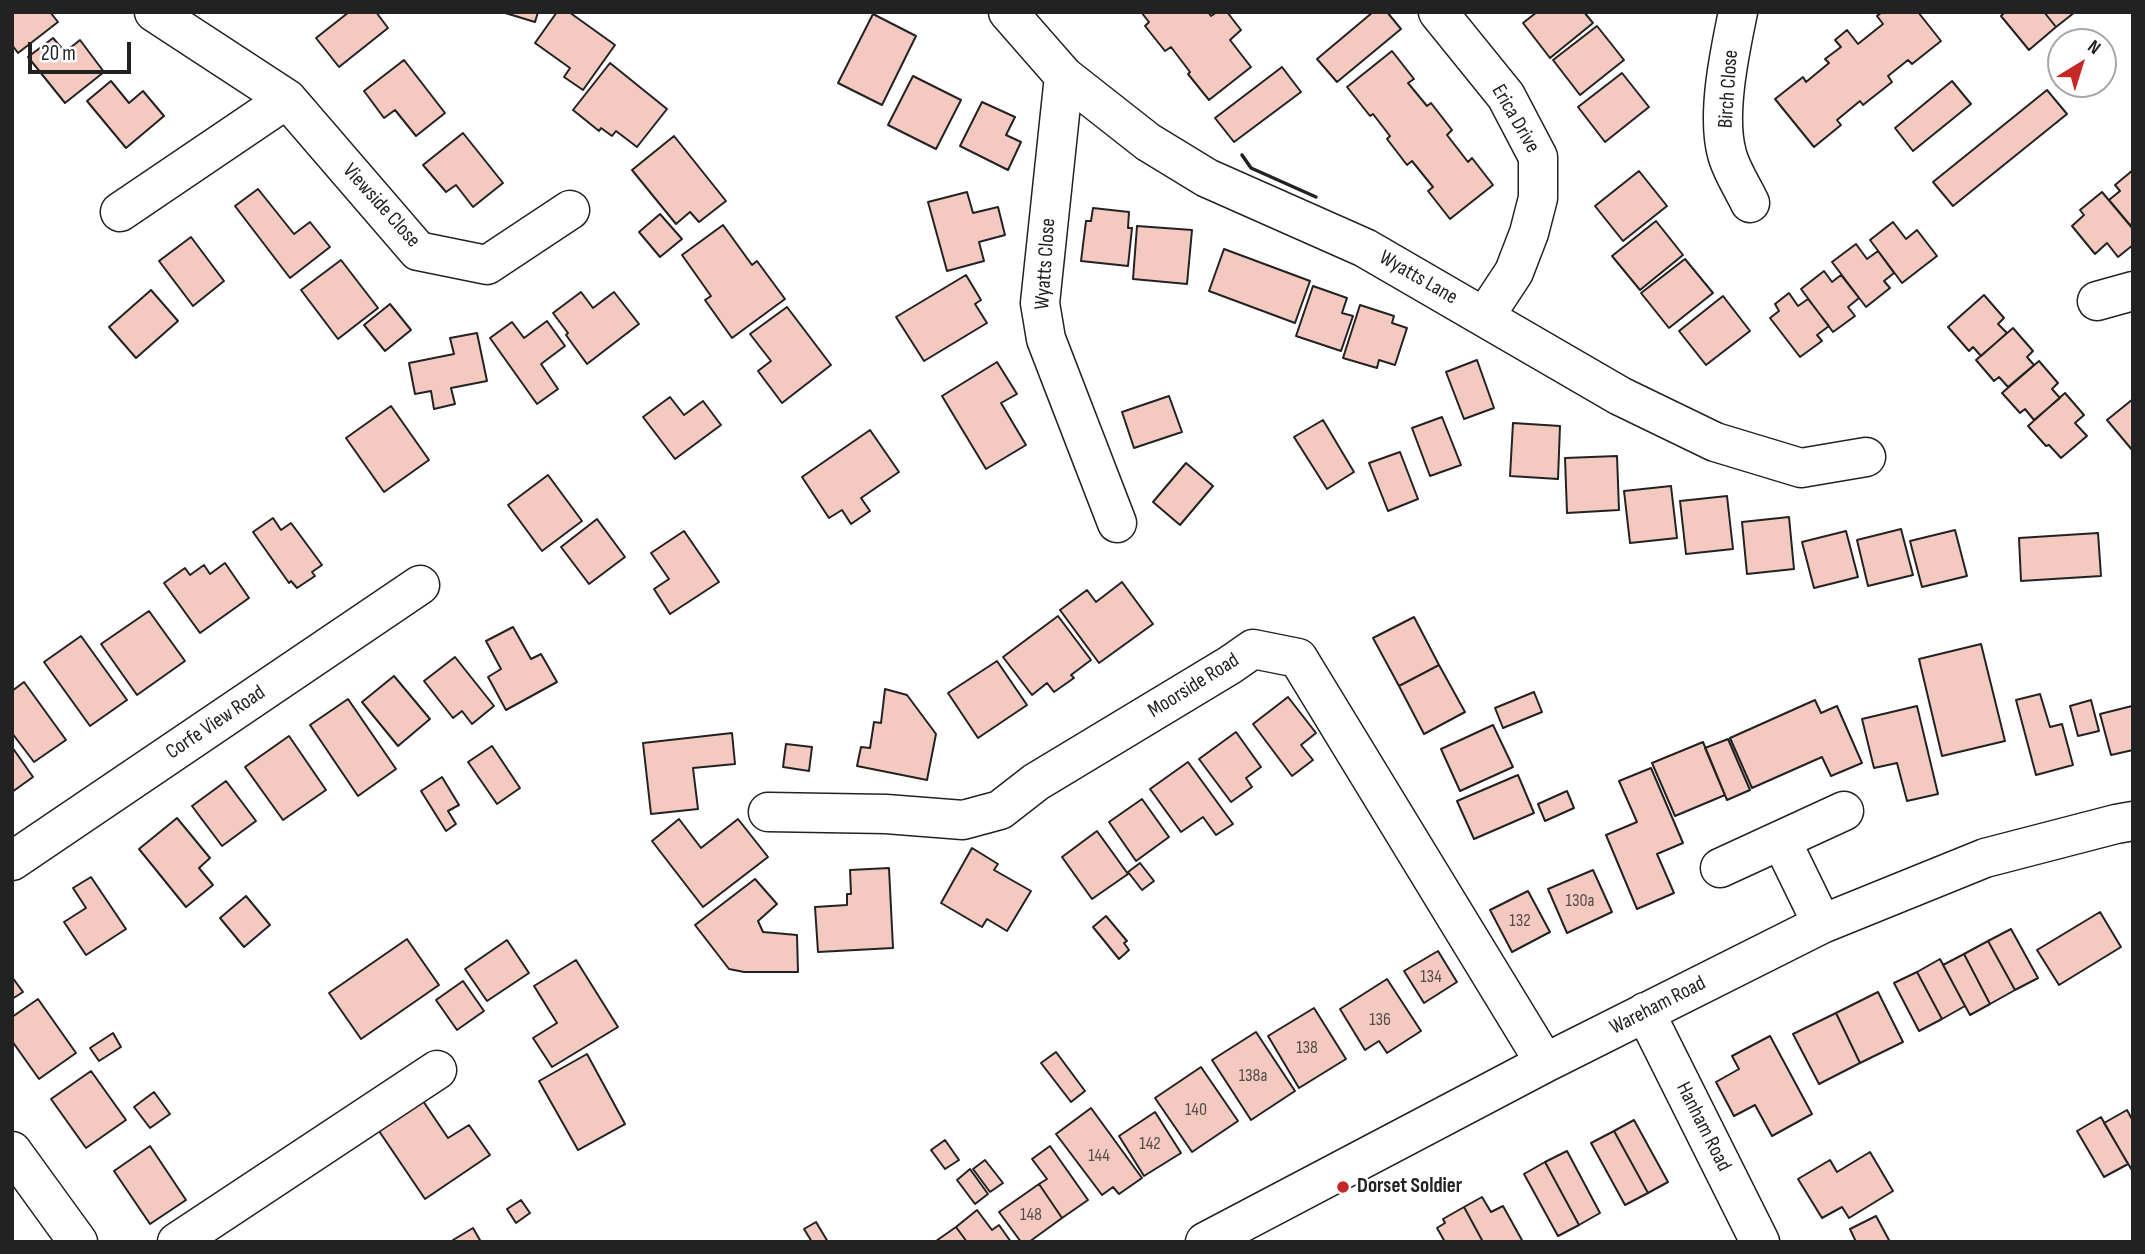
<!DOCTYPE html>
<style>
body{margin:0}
#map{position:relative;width:2145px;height:1254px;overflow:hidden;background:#fff;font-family:"Sofia Sans Condensed",sans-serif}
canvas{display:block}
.frame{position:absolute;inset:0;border:14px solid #222;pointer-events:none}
.north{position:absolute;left:2047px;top:28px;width:70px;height:70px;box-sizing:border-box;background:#fff;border:2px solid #a7a7a7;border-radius:50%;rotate:38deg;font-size:19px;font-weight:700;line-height:28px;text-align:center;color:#222}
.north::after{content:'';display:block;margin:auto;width:24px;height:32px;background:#c62828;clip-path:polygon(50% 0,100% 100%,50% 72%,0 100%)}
.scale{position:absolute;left:28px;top:42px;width:103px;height:32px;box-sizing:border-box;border:4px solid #222;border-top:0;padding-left:9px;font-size:21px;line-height:24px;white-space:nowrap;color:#222;-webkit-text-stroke:5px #fff;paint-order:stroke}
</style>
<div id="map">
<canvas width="2145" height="1254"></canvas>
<div class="frame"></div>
<div class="north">N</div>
<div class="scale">20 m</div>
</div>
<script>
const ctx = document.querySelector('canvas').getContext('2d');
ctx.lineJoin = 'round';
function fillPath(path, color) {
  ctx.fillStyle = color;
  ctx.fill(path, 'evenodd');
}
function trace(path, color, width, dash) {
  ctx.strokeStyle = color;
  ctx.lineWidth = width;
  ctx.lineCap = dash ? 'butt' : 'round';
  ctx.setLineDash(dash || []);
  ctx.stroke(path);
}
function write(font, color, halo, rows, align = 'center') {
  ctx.font = font + ' "Sofia Sans Condensed",sans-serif';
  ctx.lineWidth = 5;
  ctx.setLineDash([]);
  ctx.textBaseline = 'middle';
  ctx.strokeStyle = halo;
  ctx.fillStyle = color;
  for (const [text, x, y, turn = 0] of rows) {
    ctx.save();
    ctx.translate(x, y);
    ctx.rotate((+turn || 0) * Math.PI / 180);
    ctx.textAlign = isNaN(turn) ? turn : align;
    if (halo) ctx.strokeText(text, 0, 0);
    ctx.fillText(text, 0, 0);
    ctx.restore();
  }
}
const building = new Path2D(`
 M12,12h38l8,10 -40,31 -6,-8z
 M349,12h27l12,16 -49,39 -23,-29z
 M502,12h36l-3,10z
 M557,12h12l46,33 -32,45 -19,-13 6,-9 -35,-25z
 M1141,12h67l3,4 6,-4h10l14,18 -11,10 21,27 -42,33 -21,-26 2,-2 -19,-25 -6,4 -20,-25 4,-4z
 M1373,12h14l14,17 -64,53 -20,-23z
 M1537,12h47l9,11 -43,35 -27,-35z
 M1882,12h36l23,29 -29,23 -4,-4 -20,16 4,6 -29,23 -3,-4 -23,19 4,5 -27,22 -39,-48 28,-22 3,5 23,-19 -4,-4 16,-12 -6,-7 12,-10 11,14 25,-20 -6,-8z
 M2005,12h39l12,15 -27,23 -28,-34z
 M2044,12h31l-19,15z
 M873,14l43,22 -34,69 -44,-22z
 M1597,26l27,34 -44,35 -27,-35z
 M53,38l12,14 15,-12 24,32 -39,31 -37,-46z
 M1392,51l22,28 -6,4 19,23 4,-3 21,27 -5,5 21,27 4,-4 21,27 -43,34 -22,-28 5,-4 -21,-26 -5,4 -20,-26 3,-3 -17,-22 -3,2 -23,-29z
 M404,60l41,53 -29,23 -21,-26 -11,8 -20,-27z
 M610,63l57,46 -30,38 -21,-16 -4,5 -11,-8 -2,3 -26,-21z
 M1282,67l19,25 -67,50 -19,-24z
 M1622,73l27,34 -44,35 -27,-35z
 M913,76l48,24 -25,49 -48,-24z
 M111,81l18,22 14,-12 21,25 -38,32 -39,-47z
 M1952,81l19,23 -58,47 -18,-23z
 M2047,90l20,24 -114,92 -20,-24z
 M982,102l33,15 -9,18 15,7 -13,28 -48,-24z
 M463,133l40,50 -30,24 -17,-22 -10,7 -23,-27z
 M674,136l52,65 -27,21 -9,-10 -14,12 -44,-54z
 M2133,170v53l-3,2 -21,-25 11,-9 -5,-6z
 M1639,171l28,35 -44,35 -28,-35z
 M258,189l36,45 16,-12 20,25 -40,31 -55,-72z
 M967,192l6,21 25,-6 7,28 -26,7 5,19 -37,10 -19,-69z
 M2102,192l31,37v16l-15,12 -11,-14 -12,11 -23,-28 12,-11 -4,-5z
 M1093,208l36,4 -1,16h4l-4,38 -47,-5 5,-40h5z
 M660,214l22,25 -22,18 -21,-25z
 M1656,221l27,34 -43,35 -28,-34z
 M1893,222l13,17 11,-9 20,26 -35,27 -32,-43z
 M723,225l29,40 5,-4 28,38 -53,39 -27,-38 6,-4 -29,-41z
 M1137,226l55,4 -5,54 -54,-5z
 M191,237l33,44 -31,25 -34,-45z
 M1856,244l11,15 11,-8 16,22 -10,8 6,7 -24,19 -34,-45z
 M1224,249l86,32 -15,42 -86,-32z
 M1685,259l28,34 -44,35 -28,-35z
 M341,260l37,48 -40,31 -37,-49z
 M1824,271l8,11 9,-7 18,23 -11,9 7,9 -22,16 -32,-43z
 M966,275l15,25 -6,4 12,19 -63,38 -28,-44z
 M1313,286l34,12 -5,15 11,3 -12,35 -45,-15z
 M151,290l27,31 -42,37 -27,-31z
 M581,292l12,16 21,-16 25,32 -52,40 -21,-29 2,-2 -15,-20z
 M1789,293l9,13 10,-7 21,27 -12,9 5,6 -22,16 -30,-39 9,-7 -4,-7z
 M1984,295l20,23 -6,6 9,9 -26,23 -8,-9 -4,4 -21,-24z
 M1723,296l27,35 -44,34 -27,-34z
 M390,304l21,26 -26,21 -21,-26z
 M1360,305l34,11 -2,7 15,5 -12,37 -16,-5 -2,8 -34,-10z
 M787,307l44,58 -49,38 -24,-32 13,-10 -21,-27z
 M547,321l18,25 -24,18 17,25 -21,15 -47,-66 22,-16 12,16z
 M2013,328l20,23 -6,6 7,8 -26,22 -9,-10 -5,4 -18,-21z
 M477,333l10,48 -36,7 4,16 -21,5 -3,-18 -16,3 -6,-31 45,-9 -4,-16z
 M1477,360l17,48 -30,11 -18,-47z
 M2039,361l19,22 -6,6 8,9 -26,22 -9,-11 -5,4 -18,-20z
 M997,362l20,32 -16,9 25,42 -40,24 -44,-73z
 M2065,393l19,22 -9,8 12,13 -26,22 -12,-13 -3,1 -18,-20z
 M1169,396l13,36 -48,16 -12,-36z
 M670,397l14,18 19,-14 18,24 -46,34 -32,-42z
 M2133,399v52l-26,-31z
 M391,406l38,54 -45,32 -38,-54z
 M1442,417l19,48 -31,11 -18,-48z
 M1323,420l31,52 -27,17 -33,-52z
 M1513,423l47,3 -2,53 -48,-3z
 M870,430l29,42 -38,26 9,13 -19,13 -9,-14 -13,8 -27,-41z
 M1400,452l18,47 -30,12 -19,-48z
 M1617,456l2,54 -52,3 -2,-55z
 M1186,463l27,23 -33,39 -27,-23z
 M548,475l34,46 -40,30 -34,-46z
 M1671,486l6,52 -47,5 -6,-52z
 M1727,496l6,53 -47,5 -6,-53z
 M1789,517l5,52 -47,5 -5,-52z
 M273,518l8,12 10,-7 31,42 -10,7 3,4 -18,12 -6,-7 -2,2 -36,-51z
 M597,519l28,38 -36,27 -28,-37z
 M1901,529l12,46 -45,11 -11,-46z
 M1955,530l12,46 -45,11 -12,-46z
 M684,531l35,51 -49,32 -16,-25 15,-10 -18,-26z
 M1846,531l12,46 -44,11 -12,-46z
 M2098,533l3,43 -80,5 -2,-43z
 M225,563l24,35 -49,35 -36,-50 21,-15 5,7 14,-10 6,9z
 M1122,582l31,42 -54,39 -39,-53 27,-20 9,12z
 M149,611l36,50 -48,34 -36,-51z
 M1058,616l33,44 -20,15 3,3 -20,14 -7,-9 -15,12 -29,-38z
 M1414,617l25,48 -40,21 -26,-48z
 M513,627l18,32 10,-5 16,28 -51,28 -18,-33 13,-8 -15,-28z
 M81,636l46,64 -37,26 -46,-64z
 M1981,644l24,97 -63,15 -23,-97z
 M455,657l39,49 -22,18 -10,-13 -9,7 -29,-37z
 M997,661l30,44 -49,33 -30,-45z
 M1439,665l26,47 -41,22 -25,-48z
 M394,676l36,43 -32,27 -36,-44z
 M24,682l42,58 -32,22 -22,-29v-42z
 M885,689l22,6 29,39 -9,46 -70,-14 4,-19 9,1 4,-26 7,1z
 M1534,692l8,20 -39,16 -8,-20z
 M2040,694l10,33 12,-3 11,41 -37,10 -20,-75z
 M1288,697l28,36 -15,12 12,15 -21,16 -39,-52z
 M348,699l48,70 -38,27 -48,-71z
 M1815,700l6,13 16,-7 25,57 -31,13 -9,-19 -70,31 -22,-50z
 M2091,700l8,31 -21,5 -8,-30z
 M1917,706l21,88 -31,7 -10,-38 -23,5 -12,-49z
 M2132,706l1,44 -22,5 -11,-41z
 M1493,725l20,42 -53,24 -19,-42z
 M1236,732l25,35 -15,11 6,9 -21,15 -32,-43z
 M732,733l3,31 -42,4 5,41 -47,5 -8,-71z
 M289,736l37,54 -43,30 -38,-53z
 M1728,739l22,51 -23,10 -22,-52z
 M1703,742l22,53 -50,21 -23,-53z
 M786,744l26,3 -3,24 -26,-4z
 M492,746l28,42 -23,16 -29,-42z
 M12,747l21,30 -21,15z
 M1188,762l45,62 -17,11 -13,-18 -22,15 -31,-43z
 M1651,768l32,75 -26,11 17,39 -37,16 -31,-74 31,-13 -18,-41z
 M1518,775l16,38 -60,26 -17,-38z
 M442,777l17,28 -11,6 8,13 -10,7 -25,-40z
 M226,781l30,40 -34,25 -30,-40z
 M1567,791l7,17 -29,13 -7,-17z
 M1142,799l27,38 -33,24 -27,-39z
 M177,818l33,40 -11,10 14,17 -27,22 -47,-58z
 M679,819l22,29 37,-29 30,38 -65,50 -51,-66z
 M1097,831l31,43 -36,25 -30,-42z
 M972,848l26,16 -4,6 37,21 -24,40 -20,-12 -5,8 -41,-24z
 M1140,863l14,18 -12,9 -14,-18z
 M889,868l4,80 -75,4 -3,-45 32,-2v-11h4l-1,-24z
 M1593,870l19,42 -45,21 -19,-44z
 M91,877l35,52 -40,26 -22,-33 22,-14 -13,-20z
 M755,879l22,25 -19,17 5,11 34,3 1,37h-54l-15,-3 -34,-44z
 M1528,891l22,41 -38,20 -22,-42z
 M246,896l24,29 -26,22 -24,-29z
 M2100,912l21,35 -62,38 -22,-35z
 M1106,916l21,25 -3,2 5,7 -10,9 -26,-32z
 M2011,929l27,49 -23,12 -27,-49z
 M407,939l32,46 -78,54 -32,-46z
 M507,940l22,33 -42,28 -22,-32z
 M1988,941l27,49 -25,14 -26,-50z
 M1438,951l19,31 -33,21 -20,-32z
 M1964,954l26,50 -20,11 -27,-50z
 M1940,959l25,47 -23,13 -25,-47z
 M576,960l42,67 -66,40 -19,-29 24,-15 -23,-37z
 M1917,972l25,47 -23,12 -25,-48z
 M12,977l11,15 -11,7z
 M1387,979l34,52 -34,22 -8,-12 -14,9 -25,-41z
 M463,981l21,30 -27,19 -21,-30z
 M1878,992l25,50 -43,21 -24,-50z
 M38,999l38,54 -37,26 -27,-38v-24z
 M1314,1008l32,51 -47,29 -31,-52z
 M1836,1013l24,50 -41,21 -26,-50z
 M1256,1032l39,59 -44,29 -39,-60z
 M113,1033l8,14 -22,14 -9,-13z
 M1770,1036l42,78 -40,22 -17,-31 -21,11 -18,-34 23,-13 -7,-13z
 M1056,1052l29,39 -14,11 -30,-39z
 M587,1054l38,70 -47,26 -39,-69z
 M1201,1067l37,54 -46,31 -37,-54z
 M91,1071l35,49 -40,28 -35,-49z
 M154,1092l16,22 -20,14 -16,-21z
 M423,1101l25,37 21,-13 21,30 -65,44 -46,-68z
 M1091,1108l51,70 -23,16 -6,-7 -11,8 -46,-61z
 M2127,1110l6,11v51l-29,-49z
 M1155,1112l26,41 -37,23 -25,-40z
 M2101,1117l27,47 -24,13 -27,-46z
 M1634,1120l34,62 -20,11 -34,-62z
 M1614,1131l34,62 -23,12 -34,-62z
 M945,1140l14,20 -14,9 -14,-19z
 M150,1146l36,54 -36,24 -36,-53z
 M1050,1146l38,54 -26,18 -23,-34 8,-5 -15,-20z
 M1567,1151l33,62 -21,12 -34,-63z
 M1870,1152l23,39 -44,27 -7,-11 -20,11 -24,-39 32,-19 7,12z
 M985,1160l18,23 -13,9 -17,-23z
 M1545,1162l34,63 -21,11 -34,-62z
 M970,1169l18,25 -13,10 -18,-24z
 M1039,1184l23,34 -33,24h-8l-22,-30z
 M1482,1197l9,15 12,-6 20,36h-40l-19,-35z
 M521,1200l9,13 -14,10 -9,-14z
 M1464,1207l19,35h-38l-8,-14 8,-5 -2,-4z
 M977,1210l15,20 7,-5 12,17h-44l-11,-15z
 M1876,1216l14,26h-34l-6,-13z
 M816,1222l12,20h-16l-8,-13z
 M956,1227l11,15 -31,-1z
 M473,1228l8,14h-27l-1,-2z`);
fillPath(building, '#f3c9c0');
trace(building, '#222', 2);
const minor = new Path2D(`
 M154,12l133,87 131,152 69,14 83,-55
 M1008,12l56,64 84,66 59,36 158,70 255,148 95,46 86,26 65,-11
 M1438,12l68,84 32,61v41l-9,35 -15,39 -29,44
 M1738,12c-8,39 -22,103 -11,142 4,16 16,34 23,49
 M1064,76l-24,227 6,36 71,184
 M120,212l167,-113
 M2097,301l36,-10
 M768,812l118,2 77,6 37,-10 36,-28 194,-117 23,-16 45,9 247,405
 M1781,840l41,84
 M12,861l408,-276
 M1720,868l124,-57
 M1645,1012l115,230
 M12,1151l66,91
 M177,1242l260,-172
 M1205,1242l340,-179 277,-139 163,-66 131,-34 17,-3`);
trace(minor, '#222', 41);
trace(minor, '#fff', 38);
trace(new Path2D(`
 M1242,155l9,13 65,29`), '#222', 3.5);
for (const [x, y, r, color] of [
 [1343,1187,7,"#c62828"]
]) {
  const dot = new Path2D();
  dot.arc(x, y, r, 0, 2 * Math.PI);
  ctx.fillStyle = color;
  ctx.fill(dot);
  trace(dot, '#fff', 2.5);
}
write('18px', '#564c4a', null, [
 ["130a",1580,901],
 ["132",1520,921],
 ["134",1431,977],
 ["136",1380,1020],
 ["138",1307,1048],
 ["138a",1253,1076],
 ["140",1196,1110],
 ["142",1150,1144],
 ["144",1099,1156],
 ["148",1031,1215]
]);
write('21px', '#222', '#fff', [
 ["Birch Close",1729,89,-86],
 ["Erica Drive",1515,119,60],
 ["Viewside Close",381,206,48],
 ["Wyatts Close",1046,264,-86],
 ["Wyatts Lane",1418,278,30],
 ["Moorside Road",1194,686,-32],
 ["Corfe View Road",216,723,-34],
 ["Wareham Road",1658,1006,-27],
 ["Hanham Road",1703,1127,63]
]);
write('bold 21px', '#222', '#fff', [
 ["Dorset Soldier",1357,1187]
], 'left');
</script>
